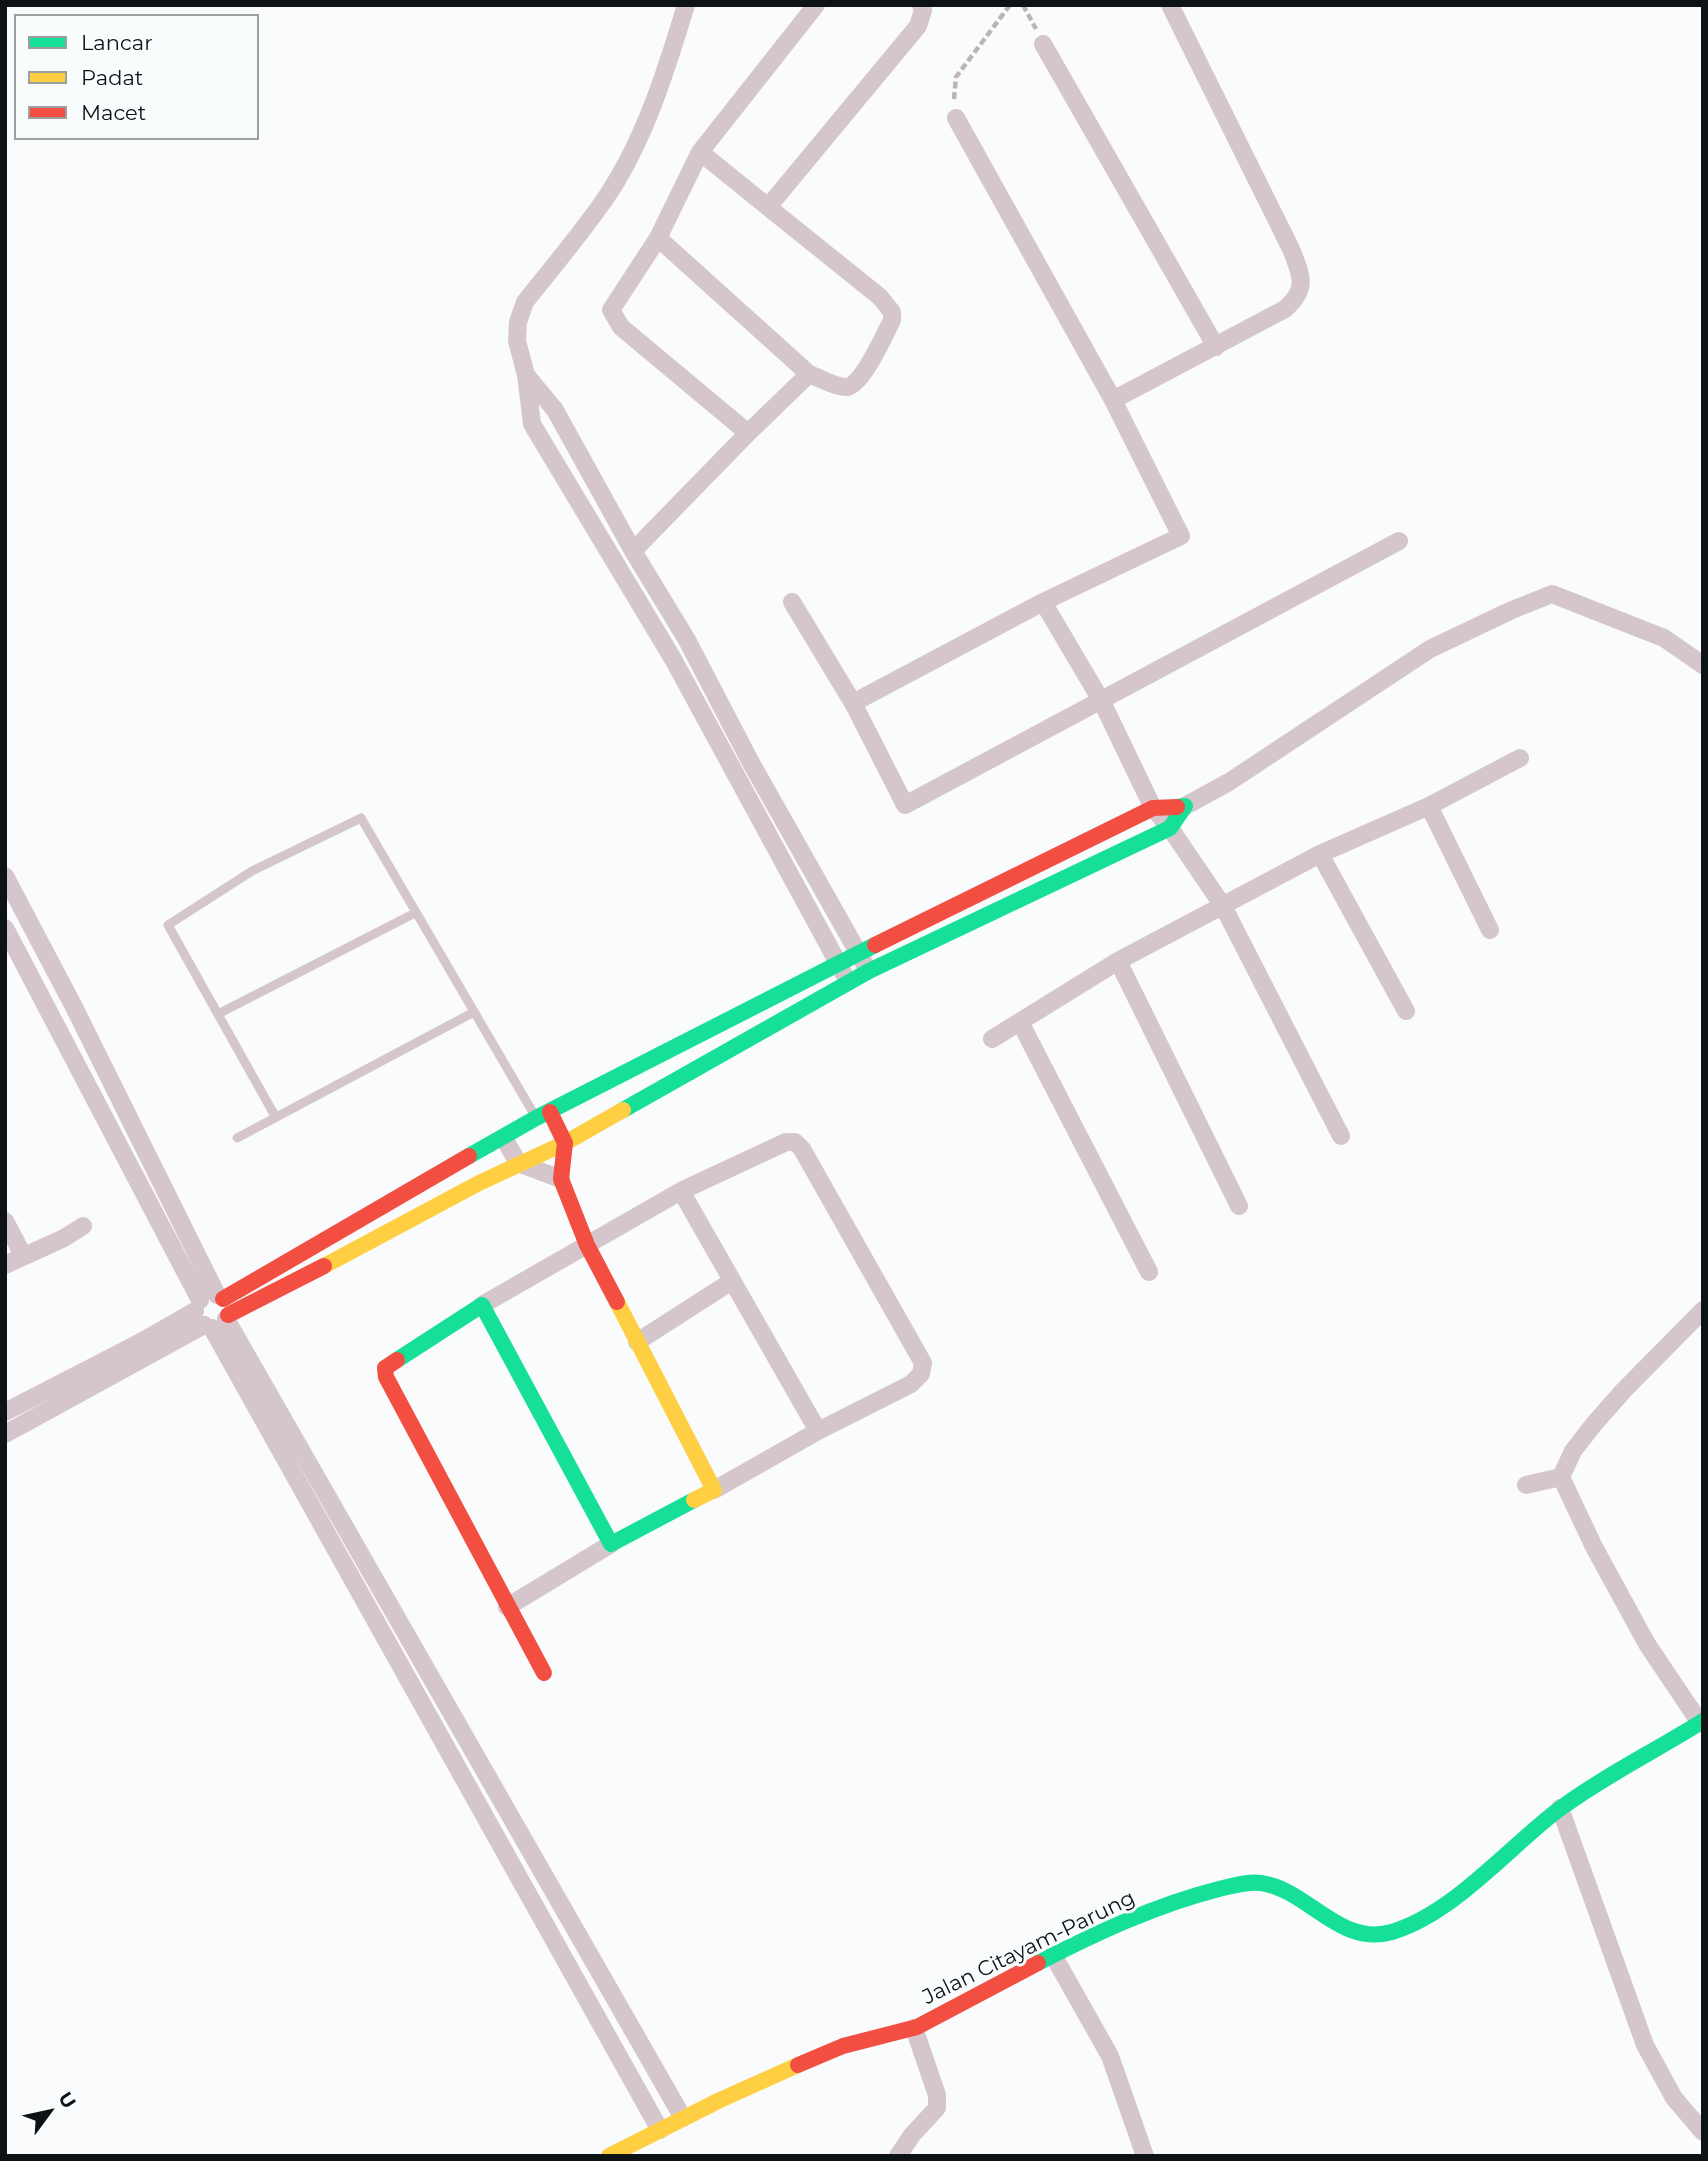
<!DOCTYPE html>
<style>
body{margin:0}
#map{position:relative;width:1708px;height:2161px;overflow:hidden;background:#fafbfc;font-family:Montserrat,sans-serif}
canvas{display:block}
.frame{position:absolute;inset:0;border:7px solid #0d1315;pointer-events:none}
.legend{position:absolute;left:14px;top:14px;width:245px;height:126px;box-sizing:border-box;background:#f9fcfd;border:2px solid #9b9fa0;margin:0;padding:9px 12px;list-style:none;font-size:21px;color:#0d1315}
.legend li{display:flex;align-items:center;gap:14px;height:35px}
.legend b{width:35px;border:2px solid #9b9fa0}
.north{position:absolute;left:14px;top:2077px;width:70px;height:70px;-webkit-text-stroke:5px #f9fcfd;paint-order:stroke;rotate:57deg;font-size:19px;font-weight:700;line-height:28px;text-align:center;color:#0d1315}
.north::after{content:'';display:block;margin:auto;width:24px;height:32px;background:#0d1315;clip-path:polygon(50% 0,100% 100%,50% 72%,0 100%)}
</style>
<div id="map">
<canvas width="1708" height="2161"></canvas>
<div class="frame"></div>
<ul class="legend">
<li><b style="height:9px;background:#16e098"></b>Lancar</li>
<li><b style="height:9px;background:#ffcf43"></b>Padat</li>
<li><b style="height:9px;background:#f24e42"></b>Macet</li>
</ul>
<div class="north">U</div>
</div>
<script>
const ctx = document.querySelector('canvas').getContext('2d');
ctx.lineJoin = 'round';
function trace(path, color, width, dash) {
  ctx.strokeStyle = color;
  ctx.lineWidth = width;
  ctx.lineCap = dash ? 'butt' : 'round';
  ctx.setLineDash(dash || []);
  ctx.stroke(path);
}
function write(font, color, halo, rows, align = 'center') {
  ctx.font = font + ' Montserrat,sans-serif';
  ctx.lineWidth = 6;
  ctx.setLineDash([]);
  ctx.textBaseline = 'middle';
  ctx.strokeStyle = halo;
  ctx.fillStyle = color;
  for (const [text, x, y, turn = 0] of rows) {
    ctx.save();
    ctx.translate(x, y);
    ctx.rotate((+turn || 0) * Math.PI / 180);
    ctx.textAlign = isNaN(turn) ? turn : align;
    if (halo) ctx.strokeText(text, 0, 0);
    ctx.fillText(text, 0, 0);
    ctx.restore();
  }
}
trace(new Path2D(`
 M1023,5l13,24
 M954,99l2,-22 54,-72`), '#bdb4b9', 4.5, [7, 3.5]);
trace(new Path2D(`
 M218,1014l197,-101
 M275,1116l-107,-191 84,-54 109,-53 174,298
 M237,1138l237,-126`), '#d5c5cd', 9);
trace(new Path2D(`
 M686,5c-20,66 -42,137 -81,194 -25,36 -53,69 -80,103l-7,20 -1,19 9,34 6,49 141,235 171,315
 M1043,44l173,303
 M700,152l68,55 150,-181 5,-16 -2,-5
 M658,238l151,136
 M526,375l29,35 78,141 54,89 63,121 114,202
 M1113,400l172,-91c24,-21 16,-34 6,-60l-121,-244
 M748,433l61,-59c11,4 26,13 37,13 15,1 39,-53 46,-67v-8l-12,-15 -112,-90
 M633,551l115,-118 -127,-106 -10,-17 47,-72 42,-86 116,-147
 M792,602l61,101 52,102 494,-264
 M1043,602l59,100 51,106 17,20 53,78 118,230
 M853,703l190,-101 138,-66 -68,-136 -157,-282
 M1185,806l44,-24 201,-133 82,-39 40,-16 112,44 39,27
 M1429,806l91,-48
 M1320,854l86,157
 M5,876l69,131 143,288
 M5,928l195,372
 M1118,961l121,245
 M1020,1022l129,250
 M992,1039l126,-78 202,-107 109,-48 61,124
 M504,1138l14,25 43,16
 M681,1191l137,240
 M5,1221l18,34
 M5,1265l59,-27 19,-12
 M482,1305l199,-114 105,-49h9l7,7 121,214 -2,11 -10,10 -93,47 -104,59
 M226,1319l457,799
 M212,1328l448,802
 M637,1342l95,-61
 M5,1412l134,-69 56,-32
 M5,1434l199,-109
 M1526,1485l35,-8
 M507,1607l104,-63
 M1700,1723l-53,-79 -53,-97 -33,-70 12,-26 21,-27 30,-34 79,-80
 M1560,1808l85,237 29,53 29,34
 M1053,1955l57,101 35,100
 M898,2156l14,-21 25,-27v-13l-23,-67`), '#d5c5cd', 18);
trace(new Path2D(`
 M623,1110l246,-139 301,-143 15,-22 -8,1
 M469,1156l67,-38 339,-173
 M397,1360l85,-55 129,239 83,-44
 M1038,1963c58,-30 118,-58 181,-74 14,-3 28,-8 42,-6 48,7 78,64 131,49 62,-19 115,-83 166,-122 46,-34 97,-59 145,-89`), '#16e098', 16);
trace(new Path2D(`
 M324,1266l155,-83 86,-40 58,-33
 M617,1302l97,188 -20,10
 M609,2156l111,-56 78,-35`), '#ffcf43', 16);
trace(new Path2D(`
 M875,945l278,-137 24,-1
 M550,1112l15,31 -4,36 26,66 30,57
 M223,1299l246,-143
 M228,1315l96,-49
 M397,1360l-12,8 1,9 158,296
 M798,2065l45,-19 74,-19 121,-64`), '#f24e42', 16);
write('21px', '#0d1315', '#f9fcfd', [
 ["Jalan Citayam-Parung",1029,1948,-26]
]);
</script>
